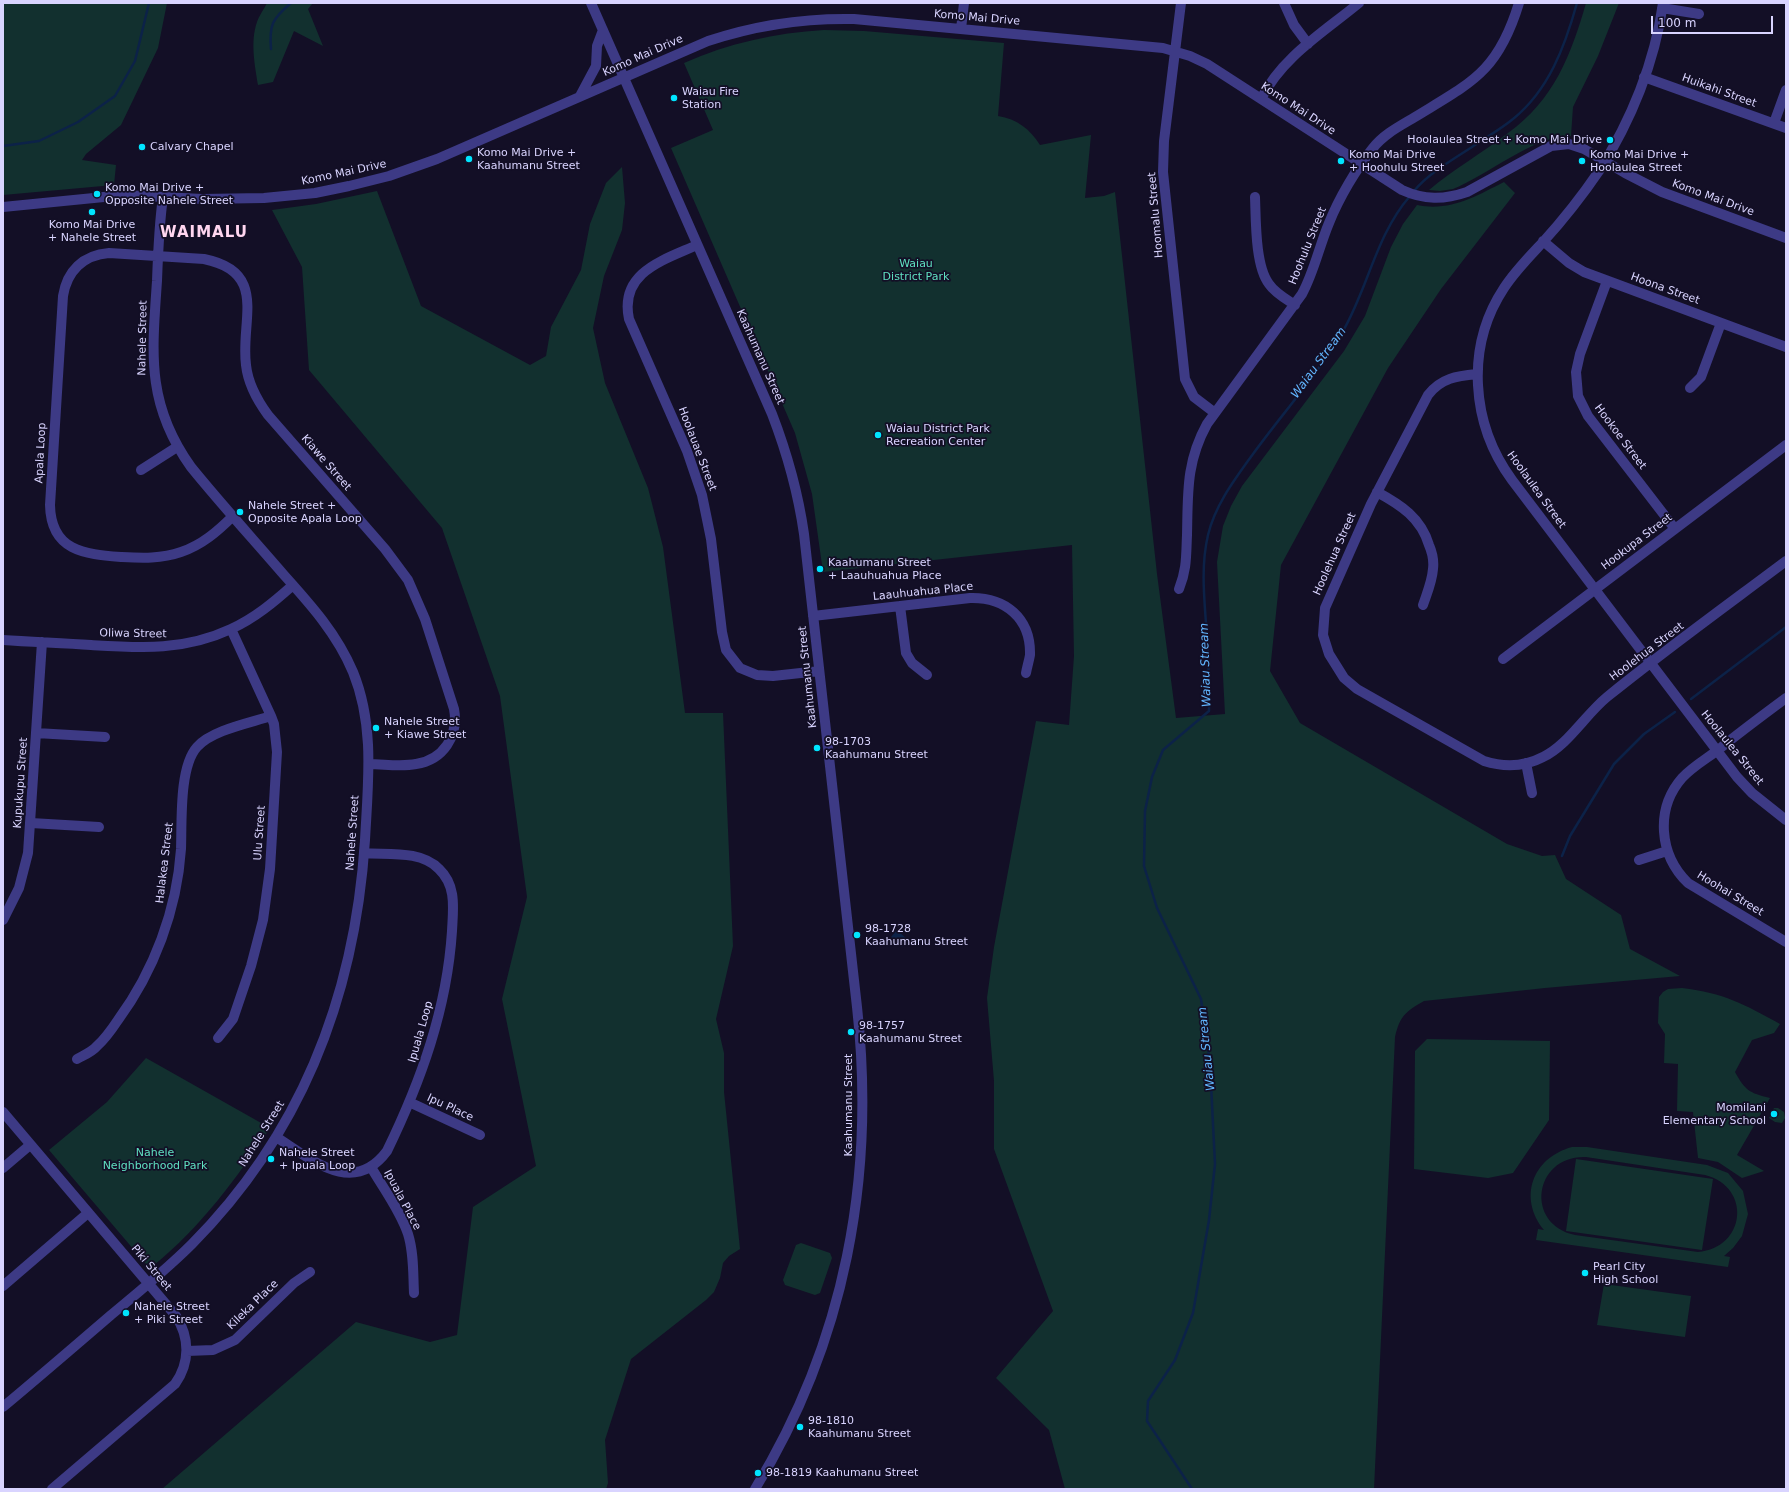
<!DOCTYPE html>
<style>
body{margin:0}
#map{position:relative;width:1789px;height:1492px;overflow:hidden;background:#130f26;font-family:"DejaVu Sans",sans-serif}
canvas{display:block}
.frame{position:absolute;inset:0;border:4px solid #d9d4ff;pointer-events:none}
.scale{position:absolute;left:1651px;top:16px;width:122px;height:18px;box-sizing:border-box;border:2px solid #d9d4ff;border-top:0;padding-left:5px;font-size:12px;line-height:14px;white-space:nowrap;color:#d9d4ff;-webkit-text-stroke:3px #130f26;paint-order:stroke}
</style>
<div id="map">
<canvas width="1789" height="1492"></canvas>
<div class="frame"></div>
<div class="scale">100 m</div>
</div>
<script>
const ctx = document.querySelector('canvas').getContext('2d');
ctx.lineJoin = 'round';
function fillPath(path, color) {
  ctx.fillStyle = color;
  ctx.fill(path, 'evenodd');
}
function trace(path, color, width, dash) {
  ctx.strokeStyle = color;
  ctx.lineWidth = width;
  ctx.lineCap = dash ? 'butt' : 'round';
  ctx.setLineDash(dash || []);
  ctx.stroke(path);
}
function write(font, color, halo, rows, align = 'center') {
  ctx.font = font + ' "DejaVu Sans",sans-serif';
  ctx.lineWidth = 3.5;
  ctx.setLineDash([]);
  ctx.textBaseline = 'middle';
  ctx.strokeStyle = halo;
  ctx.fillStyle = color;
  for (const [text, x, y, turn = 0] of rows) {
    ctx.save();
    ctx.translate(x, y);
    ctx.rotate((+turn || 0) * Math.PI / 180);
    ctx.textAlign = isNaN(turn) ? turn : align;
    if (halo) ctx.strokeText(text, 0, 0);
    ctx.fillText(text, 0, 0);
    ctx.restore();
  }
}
fillPath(new Path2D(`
 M3,3h164l-9,45 -37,77 -35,29 -4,6 34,5 -2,20 -111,10z
 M267,3h46l-5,6 15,37 -29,-15 -21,51 -15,3c-3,-19 -8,-43 -1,-63 2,-6 7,-13 10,-19z
 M1586,3h33l-21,53 -25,51 -2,29c-35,-2 -83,39 -118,53l-13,2 -11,-1c25,-21 53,-37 79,-57 46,-33 63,-78 78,-130z
 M824,30l40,1 140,12 -6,73c19,3 32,13 42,29l51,-10 -6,63 19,-2 11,-4 42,382 19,144 49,-4 -8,-152 6,-36 8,-20 11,-20 102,-135 21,-35 26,-69 12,-23 14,-19c33,7 59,-9 87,-23l11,11 -74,96 -53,79 -107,197 -11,106 30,52 207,121 35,12 13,-1 11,24 55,36 9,34 50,27 -135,12 -121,13c-19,11 -24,15 -29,36l-21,452h-309l-16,-59 -53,-52 57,-67 -59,-162v-68l-7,-83 7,-51 42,-226 33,4 5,-69 -2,-111 -249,27 -11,-78 -17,-61 -124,-285 42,-18 -29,-67c45,-20 91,-30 140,-33z
 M622,167l3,36 -3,27 -18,46 -11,52 12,55 43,105 15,59 22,166h38l10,233 -17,73 8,34v39l16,157 -11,7 -6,7 -3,15 -6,14 -8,8 -75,59 -26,81 3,43 -2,6h-444l194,-167 74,20 27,-7 16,-128 63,-41 -34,-167 25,-102 -27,-201 -58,-168 -133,-158 -7,-103 -30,-57 44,-6 61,-13 44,115 109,59 16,-9 5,-29 30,-57 9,-46 16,-41z
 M1682,988c42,5 62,16 98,36l-6,9 -22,7 -17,32c10,18 14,21 35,26l-33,57 27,16 -22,7 -24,-16 -20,-4 -5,-46 -16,-1 1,-47 -14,-1 1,-29 -7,-11 1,-26 4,-5 5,-3z
 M1427,1039l123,2 -1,79 -36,53 -25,5 -74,-9 1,-118z
 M146,1058l124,70c-33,50 -70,100 -116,137l-5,1 -3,-2 -97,-114 58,-48z
 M1774,1108h4l6,4 1,6 -3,5 -7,-1 -6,-4z
 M1572,1147h15l120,18 21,8 15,18 5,23 -6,22 -9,12 -9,8 6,1 -2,10 -192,-27 2,-11 6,1c-26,-32 -12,-72 28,-83zM1586,1157l119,18c47,12 41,73 -7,77l-123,-17c-51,-11 -41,-80 11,-78z
 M1576,1159l137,20 -11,71 -136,-19z
 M801,1243l29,10 2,5 -12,35 -5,2 -30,-10 -2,-5 13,-35z
 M1604,1284l87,12 -6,41 -88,-12z`), '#12302f');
fillPath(new Path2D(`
 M897,930l11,10 -6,7 -11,-10z`), '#0c2248');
trace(new Path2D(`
 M271,49c-2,-24 1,-30 20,-46
 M3,146l36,-5 39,-19 37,-26 20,-35 14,-58
 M1414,191c17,-20 42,-33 64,-48 12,-8 24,-15 35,-24 36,-29 52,-73 64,-116
 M1691,699l95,-72
 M1562,856l8,-20 44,-72 30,-30 31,-22
 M1192,1489l-45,-68 1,-20 27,-41 18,-47 16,-93 6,-56 -5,-100 -9,-65 -44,-91 -13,-42 1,-55 7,-34 11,-27 46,-39c0,-25 0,-49 -2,-73 -2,-34 -7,-69 1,-103 7,-30 27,-56 45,-81 29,-40 65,-80 90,-123 25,-43 33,-96 67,-135`), '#0c2248', 2.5);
trace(new Path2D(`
 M591,3l181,411c15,39 26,78 32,120l53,473c19,170 -12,335 -102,482
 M1181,3l-17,138 -1,31 22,207 9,18 21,16
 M1284,3l10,22 14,19
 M1663,3c-8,59 -32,118 -64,168 -17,25 -36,49 -56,71 -14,15 -28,29 -39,46 -39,59 -33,136 8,192l225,297 15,16 34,27
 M1662,8l37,6
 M961,29l3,-26
 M1644,77l142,51
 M580,96l16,-30 1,-20 6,-16
 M1261,99c21,-42 63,-67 98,-96
 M1774,123l12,-33
 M1255,197c1,23 0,69 14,87 6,9 17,15 26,21
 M3,207l121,-12 78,4 62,-1 51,-5 34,-7 40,-10 48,-17 271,-118c48,-16 96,-23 146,-22l309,29 27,8 17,8 195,126c22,10 42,10 65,2l84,-46 18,-2 15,5 41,24 37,19 124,46
 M1543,241l26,22 15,9 202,75
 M697,245c-33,15 -78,27 -68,74l58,132 15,44 9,44 11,93 4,18 14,18 17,7 16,1 46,-5
 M1607,281l-27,73 -4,18 2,24 10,20 87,113
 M1477,374c-20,2 -36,4 -49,21l-57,109 -46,104 -2,27 6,19 15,24 13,11 127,72c19,6 40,6 59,-4 25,-12 42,-42 64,-60 58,-47 119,-91 179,-136
 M1690,388l11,-11 20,-54
 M141,470l36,-23
 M1377,492c24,13 44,26 52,53 3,7 5,16 4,24 -1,13 -6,24 -10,36
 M233,516c-15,15 -31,29 -52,36 -20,7 -39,6 -60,5 -37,-3 -70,-6 -71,-52l13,-209c4,-25 20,-41 46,-43l95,6c65,13 36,62 42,106 2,19 11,35 22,50l117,134 23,31 17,39 29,90c5,27 -11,51 -38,55 -15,3 -32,0 -47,0
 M1179,589c8,-20 7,-33 8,-54 1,-42 -1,-73 20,-111l95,-130c12,-22 17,-47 27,-71 10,-25 27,-54 44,-75 11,-14 27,-22 42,-31 57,-35 83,-45 104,-114
 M900,606l6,47 6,10 15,12
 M813,616l157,-18c35,-1 61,20 60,57 -1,6 -3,12 -4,18
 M3,640c29,2 59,3 88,5 50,3 93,6 140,-16 24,-11 43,-27 62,-44
 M1503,659l283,-214
 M1786,698c-23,17 -46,34 -68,52 -12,9 -26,17 -36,28 -27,31 -23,77 6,105l98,59
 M36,733l69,4
 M1526,763l6,30
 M31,823l68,4
 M1639,860l28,-9
 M3,920l16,-32 9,-35 14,-211
 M218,1038l15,-19 18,-53 12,-46 7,-51 7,-117 -3,-28 -3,-8 -40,-87
 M77,1059c7,-4 15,-7 20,-13 8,-7 15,-17 21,-26 36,-49 59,-110 63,-171 1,-27 -2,-82 16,-102 15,-17 53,-24 74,-31
 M409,1102l71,33
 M3,1112l173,204c14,22 14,47 -1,68l-123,105
 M276,1137c35,22 77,60 111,14 34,-70 60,-142 65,-220 1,-22 5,-45 -13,-62 -18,-19 -52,-14 -75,-16
 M371,1167c12,21 29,43 37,67 6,19 5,40 6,59
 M3,1168l27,-23
 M3,1286l85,-73
 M187,1351l26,-1 22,-10 59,-57 16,-11
 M3,1407c36,-30 72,-61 108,-92 28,-23 56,-46 81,-71 111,-112 163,-249 173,-404 3,-57 10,-114 -12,-168 -16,-38 -42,-67 -69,-97 -31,-36 -63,-71 -93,-108 -45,-63 -39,-113 -34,-186 1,-28 2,-56 6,-84`), '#3d3a85', 10);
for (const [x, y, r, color] of [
 [674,98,4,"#00e5ff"],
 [1610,140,4,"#00e5ff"],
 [142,147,4,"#00e5ff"],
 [469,159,4,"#00e5ff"],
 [1341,161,4,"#00e5ff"],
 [1582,161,4,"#00e5ff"],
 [97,194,4,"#00e5ff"],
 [92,212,4,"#00e5ff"],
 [878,435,4,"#00e5ff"],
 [240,512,4,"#00e5ff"],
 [820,569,4,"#00e5ff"],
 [376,728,4,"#00e5ff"],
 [817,748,4,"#00e5ff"],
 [857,935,4,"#00e5ff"],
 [851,1032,4,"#00e5ff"],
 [1774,1114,4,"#00e5ff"],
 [271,1159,4,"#00e5ff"],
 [1585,1273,4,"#00e5ff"],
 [126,1313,4,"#00e5ff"],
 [800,1427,4,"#00e5ff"],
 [758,1473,4,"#00e5ff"]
]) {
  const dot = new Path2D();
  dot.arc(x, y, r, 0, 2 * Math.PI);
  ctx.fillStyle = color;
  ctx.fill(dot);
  trace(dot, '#130f26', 1.5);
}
write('11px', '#d9d4ff', '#130f26', [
 ["Komo Mai Drive",977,18,5],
 ["Komo Mai Drive",643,56,-24],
 ["Huikahi Street",1719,91,20],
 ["Komo Mai Drive",1298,109,33],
 ["Komo Mai Drive",344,173,-12],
 ["Komo Mai Drive",1713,198,20],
 ["Hoomalu Street",1156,215,-95],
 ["Hoohulu Street",1308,246,-68],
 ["Hoona Street",1665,289,20],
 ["Nahele Street",143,338,-89],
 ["Kaahumanu Street",760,357,66],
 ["Hookoe Street",1620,437,53],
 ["Hoolauae Street",697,449,69],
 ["Apala Loop",41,453,-87],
 ["Kiawe Street",326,463,49],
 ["Hoolaulea Street",1536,490,54],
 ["Hookupa Street",1637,542,-37],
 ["Hoolehua Street",1335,554,-66],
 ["Laauhuahua Place",923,592,-6],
 ["Oliwa Street",133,634,1],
 ["Hoolehua Street",1647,652,-37],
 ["Kaahumanu Street",808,677,-96],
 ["Hoolaulea Street",1732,748,51],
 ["Kupukupu Street",21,783,-86],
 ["Ulu Street",260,833,-86],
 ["Nahele Street",353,833,-86],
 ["Halakea Street",165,863,-83],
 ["Hoohai Street",1730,894,31],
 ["Ipuala Loop",421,1032,-74],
 ["Kaahumanu Street",849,1105,-90],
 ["Ipu Place",450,1108,25],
 ["Nahele Street",262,1134,-58],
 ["Ipuala Place",402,1200,62],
 ["Piki Street",151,1268,50],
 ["Kileka Place",253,1305,-44]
]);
write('11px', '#d9d4ff', '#130f26', [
 ["Waiau Fire",682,92],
 ["Station",682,105],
 ["Hoolaulea Street + Komo Mai Drive",1602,140,"right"],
 ["Calvary Chapel",150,147],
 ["Komo Mai Drive +",477,153],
 ["Kaahumanu Street",477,166],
 ["Komo Mai Drive",1349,155],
 ["+ Hoohulu Street",1349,168],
 ["Komo Mai Drive +",1590,155],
 ["Hoolaulea Street",1590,168],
 ["Komo Mai Drive +",105,188],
 ["Opposite Nahele Street",105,201],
 ["Komo Mai Drive",92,225,"center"],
 ["+ Nahele Street",92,238,"center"],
 ["Waiau District Park",886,429],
 ["Recreation Center",886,442],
 ["Nahele Street +",248,506],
 ["Opposite Apala Loop",248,519],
 ["Kaahumanu Street",828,563],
 ["+ Laauhuahua Place",828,576],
 ["Nahele Street",384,722],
 ["+ Kiawe Street",384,735],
 ["98-1703",825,742],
 ["Kaahumanu Street",825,755],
 ["98-1728",865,929],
 ["Kaahumanu Street",865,942],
 ["98-1757",859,1026],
 ["Kaahumanu Street",859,1039],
 ["Momilani",1766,1108,"right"],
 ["Elementary School",1766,1121,"right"],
 ["Nahele Street",279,1153],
 ["+ Ipuala Loop",279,1166],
 ["Pearl City",1593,1267],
 ["High School",1593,1280],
 ["Nahele Street",134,1307],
 ["+ Piki Street",134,1320],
 ["98-1810",808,1421],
 ["Kaahumanu Street",808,1434],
 ["98-1819 Kaahumanu Street",766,1473]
], 'left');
write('11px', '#5fe0c0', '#130f26', [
 ["Waiau",916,264],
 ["District Park",916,277],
 ["Nahele",155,1153],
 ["Neighborhood Park",155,1166]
]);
write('italic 12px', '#62b6ff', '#130f26', [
 ["Waiau Stream",1319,363,-54],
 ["Waiau Stream",1206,665,-92],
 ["Waiau Stream",1207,1049,-96]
]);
ctx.letterSpacing = '1px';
write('bold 15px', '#ffd6f0', '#130f26', [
 ["WAIMALU",204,233]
]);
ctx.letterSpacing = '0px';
</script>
